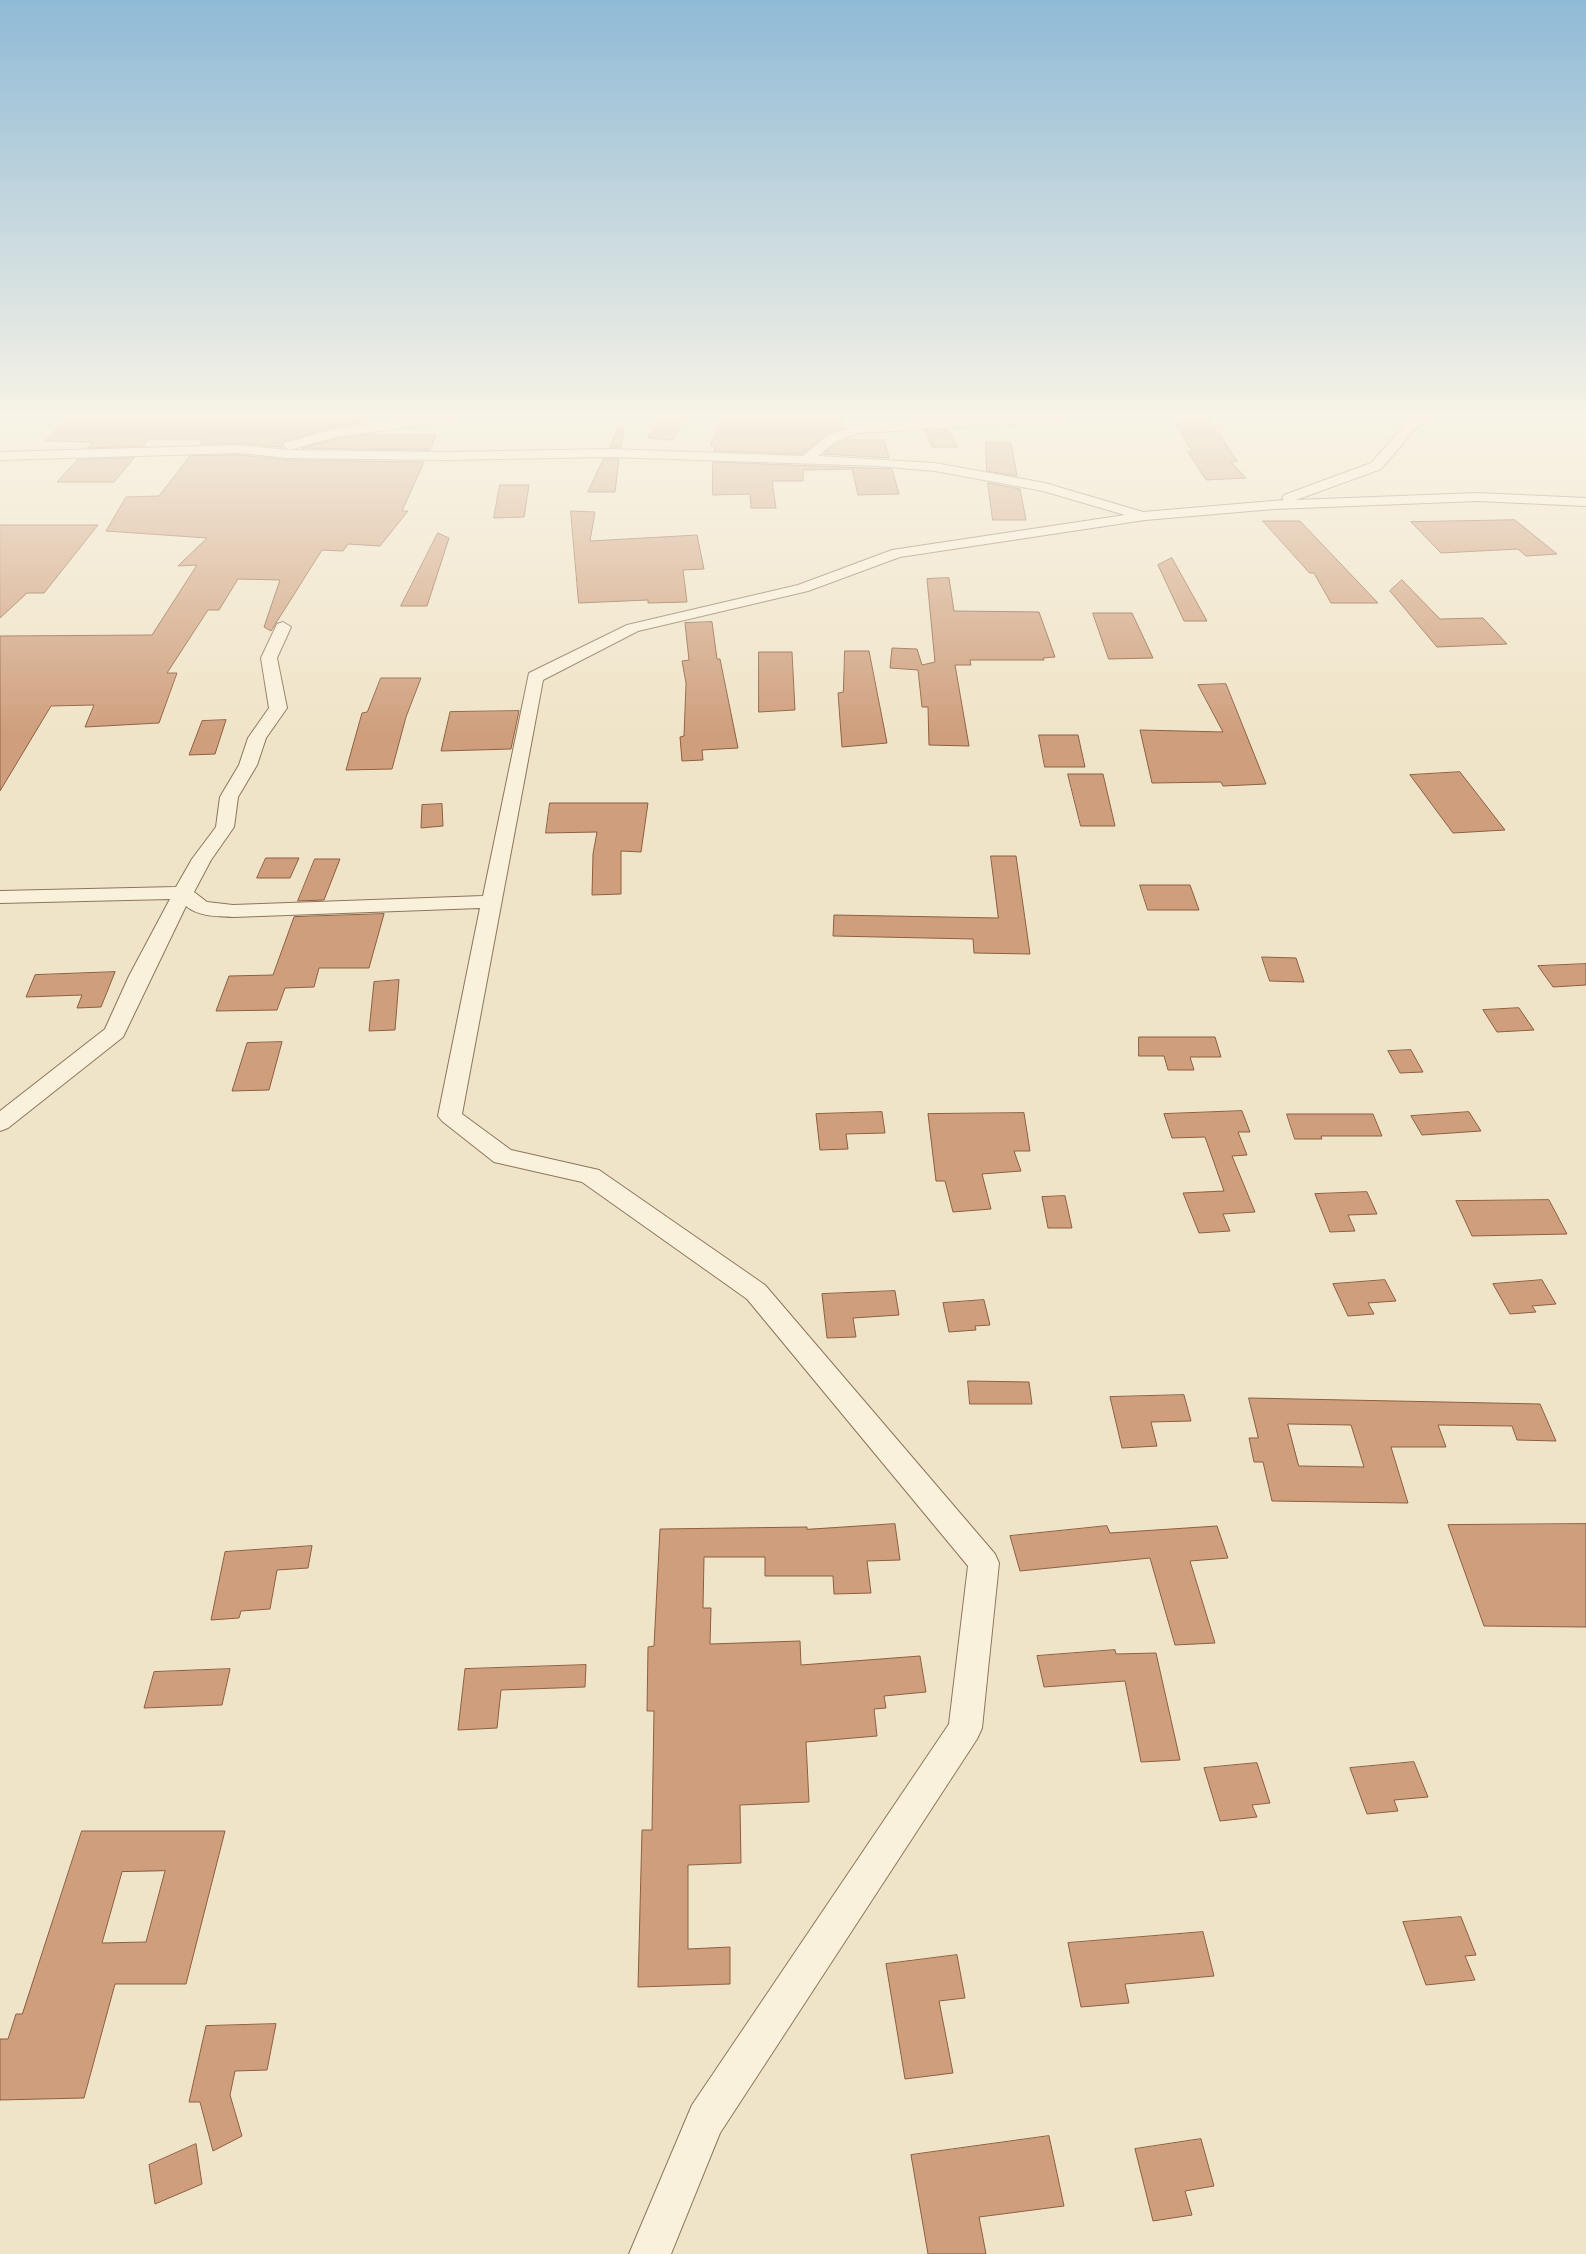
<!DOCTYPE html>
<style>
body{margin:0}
canvas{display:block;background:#f0e4c8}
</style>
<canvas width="1586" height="2254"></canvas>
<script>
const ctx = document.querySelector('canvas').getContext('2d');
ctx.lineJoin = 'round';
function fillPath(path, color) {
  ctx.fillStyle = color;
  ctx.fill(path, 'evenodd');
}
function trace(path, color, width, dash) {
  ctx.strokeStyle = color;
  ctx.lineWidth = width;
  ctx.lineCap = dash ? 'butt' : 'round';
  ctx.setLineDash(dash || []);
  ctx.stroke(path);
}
const building = new Path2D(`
 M69,417h301l-6,6 -30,4 -50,14 -2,6 -43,-4 -39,1 4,-5h-55l-6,7 -56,2 6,-6 -47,-1z
 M661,417h26l-14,23 -25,-2z
 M721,417h120l3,11 -17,6 -25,20 -88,-3 1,-5h-4z
 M1172,417h36l29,44 -6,1 15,16 -40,2 -18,-28h4z
 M619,427l5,1 -3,19h-11z
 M948,430l9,17h-25l-7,-16z
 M367,435h69l-6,15 -128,-2 34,-9z
 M846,440h38l5,18 -66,-4 14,-11z
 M986,442l25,1 6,33 -30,-5z
 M239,455l50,5 135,2 -22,49h6l-28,35 -32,-2 -5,7 -21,-1 -51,81 -7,-4 16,-47 -42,-1 -19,31h-11l-41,63h10l-18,50 -74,4 9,-22 -43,1 -51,85v-155l152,-1 45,-70 -19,1 29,-28 -101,-7 20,-34 33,-1 31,-40z
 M134,458l-20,24h-57l20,-22z
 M604,459h15l-4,33h-27z
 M713,462l179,7 7,25 -41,1 -6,-26 -49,1v11h-31l4,27h-25l-1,-14 -37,1z
 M988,483l32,6 6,31h-33z
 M500,485h29l-5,32 -30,1z
 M571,511l24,1 -5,29 107,-6 7,34 -21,1 4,32 -39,1v-3l-69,3z
 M1515,520l42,34 -31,2 -8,-7 -77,4 -30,-31z
 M1263,521h37l78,82h-47l-17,-30h-4z
 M0,525h98l-54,68h-17l-27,25z
 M438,533l11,5 -22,68h-26z
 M1172,558l35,63h-23l-26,-56z
 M949,578l5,33 85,1 16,45 -12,1 1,2h-74l1,5h-16l14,81 -40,-1 -1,-38h-6l-4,-37 -28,-2 2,-20 25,1 5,16 13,-3 -8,-83z
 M1402,580l38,39 43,-1 24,26 -70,3 -47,-56z
 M1093,613h39l21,45 -44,1z
 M712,622l5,37h3l18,89 -36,2 1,10 -21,1 -2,-24 4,-1 2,-53 -4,-22 7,-1 -4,-37z
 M845,651h24l18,92 -45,4 -4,-54 5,-1z
 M759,652h33l3,58 -36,2z
 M381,678h40l-15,39 -14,52 -46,1 16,-57 5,-1z
 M1226,684l40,100 -43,2 -2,-4 -69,1 -12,-53 83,2 -25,-47z
 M519,711l-8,38 -70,2 9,-39z
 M226,720l-11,34 -26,1 13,-34z
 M1039,735h39l7,32h-40z
 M1460,772l45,58 -52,3 -43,-58z
 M1068,774h35l12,52h-34z
 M550,803h98l-7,49 -20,-1v43l-29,1 1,-41 4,-22 -51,1z
 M442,804l1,22 -22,2 1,-23z
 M991,856h25l14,98 -56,-1 -1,-14 -140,-3 1,-21 164,3z
 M266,858h33l-9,20h-33z
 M315,859h25l-16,41 -26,1z
 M1140,885h50l9,25h-51z
 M384,914l-15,54h-50l-5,19 -29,1 -8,22 -61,1 13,-35 44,-1 21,-58z
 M1262,957l34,1 8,24 -34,-1z
 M1586,964v21l-33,2 -15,-21z
 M115,972l-14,35 -24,1 5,-13 -56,2 9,-22z
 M399,980l-4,50 -26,1 5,-49z
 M1519,1008l15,22 -37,2 -14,-22z
 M1139,1037h76l6,20h-31l4,13h-26l-4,-14h-25z
 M282,1042l-13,48 -37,1 15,-48z
 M1411,1050l12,22 -23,1 -12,-22z
 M1242,1111l8,21h-12l9,23 -15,1 23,56 -32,2 7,17 -31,2 -16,-40 41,-2 -19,-54 -33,1 -8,-24z
 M882,1112l3,21 -39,1 2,15 -28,1 -4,-36z
 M1469,1112l12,19 -59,4 -11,-19z
 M1024,1113l6,38h-16l7,20 -39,3 9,35 -38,3 -8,-31h-9l-8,-67z
 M1287,1114h86l9,22h-61l1,3h-27z
 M1367,1192l10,22 -29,1 7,16 -25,1 -15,-38z
 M1065,1196l7,32h-24l-6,-31z
 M1549,1200l18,34 -95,2 -16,-35z
 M1385,1280l11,21 -28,2 6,11 -26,2 -15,-32z
 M1542,1280l14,24 -24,2 4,6 -26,2 -17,-30z
 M895,1291l4,24 -46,3 3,19 -29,1 -5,-44z
 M984,1300l6,25 -15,1 1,4 -27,2 -6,-29z
 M968,1381l61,1 3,22h-62z
 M1184,1395l7,26 -40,1 6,24 -35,2 -12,-51z
 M1249,1398l291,6 16,37 -39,-1 -5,-14 -74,-1 8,22h-55l17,56 -136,-2 -9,-39h-9l-5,-24h9zM1288,1424l63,1 13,42 -65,-1z
 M895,1524l5,36 -33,1 4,32 -37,1 -1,-18h-68v-19h-61l-1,51h8l-1,36 90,-3 1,24 119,-9 6,36 -42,4 2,12 -12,1 3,27 -71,6 3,60 -69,3 1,58 -53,2v84l42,-2v37l-92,3 4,-157h10l2,-119h-7l1,-64 6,-1 6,-117 147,-2v2z
 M1586,1524v103l-102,-1 -36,-101z
 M1107,1526l3,7 107,-7 11,32 -38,3 25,82 -40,2 -25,-87 -130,13 -10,-35z
 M312,1546l-4,22 -31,2 -7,39 -29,2 -2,7 -28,2 14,-68z
 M1115,1650l1,4 40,-1 24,107 -39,2 -16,-81 -81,6 -7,-31z
 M586,1665l-1,22 -84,3 -4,38 -39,2 7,-61z
 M230,1669l-8,36 -78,3 10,-36z
 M1414,1762l14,35 -34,3 4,11 -31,3 -17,-46z
 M1257,1763l13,40 -18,2 5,12 -37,4 -16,-53z
 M82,1831h143l-39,153h-71l-31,114 -84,2v-61h8l8,-25h6zM165,1871l-19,71 -44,1 20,-71z
 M1461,1917l15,38 -11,1 10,24 -49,5 -23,-63z
 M1203,1932l11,44 -89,8 4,19 -48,4 -13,-64z
 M957,1955l8,43 -26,3 14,72 -48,6 -19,-115z
 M276,2024l-9,46 -32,1 -5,24 12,41 -29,15 -13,-49h-11l17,-76z
 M1049,2136l15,70 -85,11 7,37h-58l-17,-99z
 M1201,2139l13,47 -29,5 7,24 -39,6 -18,-72z
 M196,2144l6,40 -47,20 -6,-39z`);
fillPath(building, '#cf9f7d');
trace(building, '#8d5f41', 1);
const minor = new Path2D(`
 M427,417h34l-6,4 -119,16 -47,13 -6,-4 1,-3 51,-14z
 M999,417h70l-6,4 -203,12 -24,8 -18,15 117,7 110,20 98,29 141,-12 -2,-2 2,-3 87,-32 38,-42 10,-4h16l-18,10 -36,42 -85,31 182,-7 108,5v8l-108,-5 -204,8 -129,11 -245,37 -92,34 -170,40 -95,49 -81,434 49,36 88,20 166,115 230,269 4,9 -17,165 -5,11 -257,394 -49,121h-42l63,-149 257,-381 19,-158 -221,-267 -165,-117 -88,-20 -52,-41 -4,-5 42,-208 -247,9c-16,-1 -34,0 -47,-11l-63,131 -115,91 -8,3v-20l105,-82 24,-53 41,-77 -170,4v-12l176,-4 16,-28 24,-32 4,-30 19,-32 9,-27 21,-30 -8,-50 16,-34 6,-2 8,5 -14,31 10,50 -21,30 -9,27 -19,32 -4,30 -23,33 -17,32 13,10 26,3 250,-9 46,-223 98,-48 171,-40 94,-35 233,-35 -82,-24 -108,-20 -57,-5 -267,-9 -165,3 -157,-2 -50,-5 -239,7v-8l239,-7 50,5 157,2 165,-3 192,7 25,-21 30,-10z`);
trace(minor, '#8d765c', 2);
fillPath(minor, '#faf1dc');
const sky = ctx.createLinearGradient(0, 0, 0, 733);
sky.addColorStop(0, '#8fbad6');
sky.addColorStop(0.57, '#f8f3e6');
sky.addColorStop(1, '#f8f3e600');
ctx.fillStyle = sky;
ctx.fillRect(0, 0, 1586, 733);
</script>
